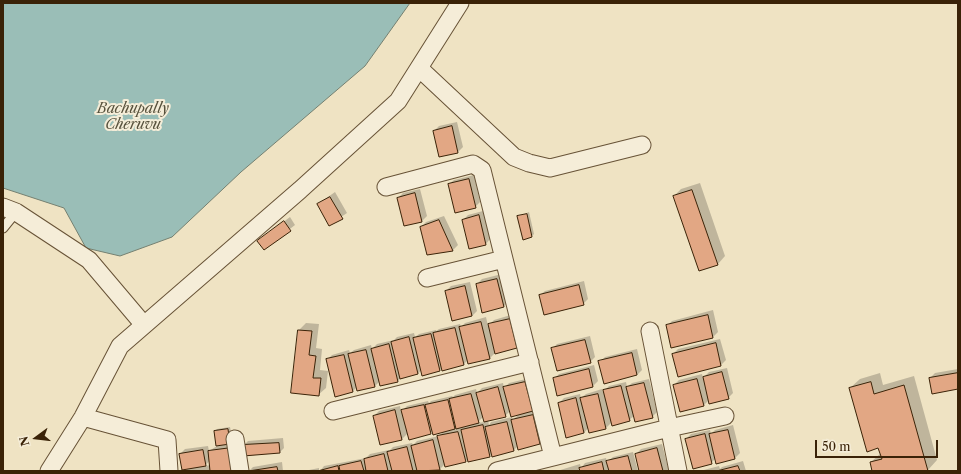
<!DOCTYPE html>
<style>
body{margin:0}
#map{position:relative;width:961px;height:474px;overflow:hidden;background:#efe3c3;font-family:"Libre Caslon Text",serif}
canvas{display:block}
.frame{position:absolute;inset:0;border:4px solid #3a2207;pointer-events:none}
.north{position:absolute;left:16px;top:418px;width:40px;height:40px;-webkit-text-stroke:3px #f5edd8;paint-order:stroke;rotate:255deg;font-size:11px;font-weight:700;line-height:16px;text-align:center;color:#3a2207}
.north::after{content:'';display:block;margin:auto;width:14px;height:18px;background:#3a2207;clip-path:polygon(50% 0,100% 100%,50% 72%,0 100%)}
.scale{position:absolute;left:815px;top:440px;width:123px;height:18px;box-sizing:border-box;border:2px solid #3a2207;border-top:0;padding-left:5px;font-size:12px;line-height:14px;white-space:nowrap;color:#3a2207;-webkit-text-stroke:3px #f5edd8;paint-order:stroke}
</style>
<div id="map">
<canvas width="961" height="474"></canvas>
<div class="frame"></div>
<div class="north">N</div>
<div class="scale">50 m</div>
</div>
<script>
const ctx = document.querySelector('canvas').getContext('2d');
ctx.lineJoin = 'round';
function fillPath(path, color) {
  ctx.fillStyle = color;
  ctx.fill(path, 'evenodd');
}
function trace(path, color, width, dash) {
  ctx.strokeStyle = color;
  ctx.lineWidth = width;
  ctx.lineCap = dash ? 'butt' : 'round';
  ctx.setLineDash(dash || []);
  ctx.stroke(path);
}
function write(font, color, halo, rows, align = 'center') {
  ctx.font = font + ' "Libre Caslon Text",serif';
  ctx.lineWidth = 4;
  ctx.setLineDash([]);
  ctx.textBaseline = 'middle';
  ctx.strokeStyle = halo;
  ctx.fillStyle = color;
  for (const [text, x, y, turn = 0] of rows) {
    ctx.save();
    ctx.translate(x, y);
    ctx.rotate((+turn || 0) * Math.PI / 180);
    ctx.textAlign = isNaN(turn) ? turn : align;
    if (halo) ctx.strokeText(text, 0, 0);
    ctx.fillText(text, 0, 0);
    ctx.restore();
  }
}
const water = new Path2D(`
 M3,3h407l-45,63 -124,106 -69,65 -52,19 -34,-8 -22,-40 -61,-20z`);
fillPath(water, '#9abeb7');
trace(water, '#748071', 1);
fillPath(new Path2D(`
 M457,122l6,25 -5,5 -18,4 -6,-25 5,-5z
 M474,175l6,27 -5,5 -26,-23 5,-4z
 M700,183l25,73 -7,8 -19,6 -25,-74 7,-7z
 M420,189l7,27 -5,5 -24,-23 5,-5z
 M335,192l12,21 -18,12 -11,-21z
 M483,211l7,28 -4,5 -23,-24 5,-5z
 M529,212l5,22 -2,2 -14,-19z
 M444,216l14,29 -5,5 -25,4 -7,-27 5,-5z
 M290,217l5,8 -31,24 -6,-8z
 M502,274l7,28 -5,4 -21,6 -6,-28 5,-5z
 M584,281l4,18 -5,5 -43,-9 5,-4z
 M470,282l7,29 -5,5 -19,4 -7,-29 5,-5z
 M713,310l5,22 -5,5 -41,10 -5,-21 5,-5z
 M514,314l7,29 -5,4 -21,6 -5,5 -22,2 -4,4 -22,4 -2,2 -18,4 -1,-4 -3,4 -17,4 -3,3 -17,4 -1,-4 -5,5 -18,4v-3l-4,4 -17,4 -9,-35 5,-5 17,-5 1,3 4,-3 17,-5 1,4 5,-5 17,-4 3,-3 17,-4 1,4 4,-3 17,-4v1l3,-2 21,-5 1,3 4,-4 21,-6 2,9 6,-6z
 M306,323l13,1 -3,24 6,1 -2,21 8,1 -2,17 -8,7 -26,-3 7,-62z
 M590,336l5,21 -5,5 -38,-13 5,-5z
 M720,339l6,21 -5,5 -43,11 -5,-22 5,-5z
 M637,349l5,21 -5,5 -37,-13 5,-5z
 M594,365l4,16 -5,5 -35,8 -4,-15 5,-5z
 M727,368l6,25 -5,5 -19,2 -5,5 -30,-20 5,-5 23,-6 1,4 6,-6z
 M958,369v19l-28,-10 5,-5z
 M880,373l3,12 31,-9 23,84 -9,10 -55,1 -2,-9 10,-9 -31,-65 10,-9z
 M530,378l7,27 -7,7 8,-2 7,28 -5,5 -22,3 -4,4 -21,5 -1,-2 -2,3 -21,5v-3l-4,4 -20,2 -5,5 -8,2h-112l4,-5 42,-8 4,-4 19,-4v1l4,-4 19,-4 1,2 4,-4 22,-5 5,-5h-11l-3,2h-22l-6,6 -28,-23 5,-5 21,-5 1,6 6,-6 21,-5 1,2 2,-2 21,-5 1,1 2,-2 21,-6 1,4 5,-5 21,-5 1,5 5,-5zM510,411l2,6 -21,5 -2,3 -1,-5 17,-4zM519,414l-6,6 -2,-5zM483,417l2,5 -8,1z
 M649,379l8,33 -5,5 -18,-1 -5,4 -17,2 -6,6 -17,4 -1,-4 -4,5 -25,-30 5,-5 16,-4 1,4 5,-4 16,-5 1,3 6,-6 17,-4 1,5 5,-4z
 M733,425l7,28 -5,5h-19l-5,5 -25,-24 5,-5 19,-4 1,4 4,-4z
 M230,427l9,44h-54l3,-3 -8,-14 5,-5 23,-3 1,5 8,-5 -2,-15 2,-2zM210,460l1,5 -6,1z
 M283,438l1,10 -5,5 -36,-7 5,-5z
 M662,444l7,27h-29l-4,-17 5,-5z
 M633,452l5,19h-81l23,-7 1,4 4,-5 21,-5 1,4 6,-5z
 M743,461l3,10h-46l19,-5 1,3 2,-2z
 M282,462l1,9h-34l4,-4z
 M319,468v3h-15z`), '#0003');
const building = new Path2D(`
 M452,126l6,27 -19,4 -6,-26z
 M469,179l7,29 -21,5 -7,-29z
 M692,190l26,75 -19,6 -26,-75z
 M415,193l7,29 -18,4 -7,-28z
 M330,197l13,22 -14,7 -12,-22z
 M527,214l5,23 -9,3 -6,-24z
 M479,215l7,30 -17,4 -7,-29z
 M439,220l14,31 -26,4 -7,-28z
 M284,221l7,10 -27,19 -7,-9z
 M497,279l7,28 -22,6 -6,-29z
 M579,285l5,20 -40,10 -5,-20z
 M465,286l7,30 -20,5 -7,-30z
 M708,315l5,23 -42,10 -5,-23z
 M510,319l7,29 -22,6 -7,-30z
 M481,322l9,37 -22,5 -9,-37z
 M455,328l9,37 -22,6 -9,-38z
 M298,330l14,1 -3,24 7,1 -3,22h8l-2,18 -28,-3z
 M431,334l9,37 -18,5 -9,-38z
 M409,337l9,37 -18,5 -9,-37z
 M585,340l6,23 -34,8 -6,-23z
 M716,343l5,23 -43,11 -6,-23z
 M389,344l9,38 -18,4 -9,-37z
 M366,350l9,37 -18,4 -9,-37z
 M632,353l5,22 -33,9 -6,-23z
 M344,355l9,37 -18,5 -9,-38z
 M589,369l4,18 -36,9 -4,-18z
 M722,372l7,27 -20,5 -6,-27z
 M958,373v16l-26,5 -3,-16z
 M697,379l7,27 -24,6 -7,-27z
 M525,382l8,29 -22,6 -8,-30z
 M871,382l3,12 30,-9 24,86h-56l-2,-9 12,-3 -4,-11 -11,4 -18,-64z
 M644,383l9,35 -18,4 -9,-35z
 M621,386l9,35 -18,5 -9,-36z
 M498,387l8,30 -22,5 -8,-29z
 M471,394l8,29 -23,6 -7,-30z
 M598,394l8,35 -17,4 -9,-35z
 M576,398l8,35 -18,5 -8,-35z
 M448,400l7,29 -22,6 -8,-30z
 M424,405l7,29 -22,6 -8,-30z
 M395,410l7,30 -22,5 -7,-29z
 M533,415l7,29 -22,6 -7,-30z
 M507,422l7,29 -22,6 -7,-30z
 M483,425l7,32 -22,5 -7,-32z
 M228,429l2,15 -14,2 -2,-15z
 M728,430l7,29 -19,5 -7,-30z
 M458,432l8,30 -21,5 -8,-31z
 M705,434l7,30 -19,5 -8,-30z
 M433,440l7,30 -23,1 -6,-25z
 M279,443l1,10 -37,3 -1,-11z
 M407,447l6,24h-21l-5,-19z
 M231,448l3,23h-24l-2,-20z
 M657,448l6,23h-24l-4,-17z
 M203,450l3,16 -24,4 -3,-16z
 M384,454l4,17h-22l-2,-12z
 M628,456l4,15h-23l-3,-10z
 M361,461l3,10h-24l-1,-5z
 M602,462l2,9h-24l-1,-3z
 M338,466l1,5h-21z
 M738,466l2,5h-23z
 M277,467l1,4h-29z`);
fillPath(building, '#e2a784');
trace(building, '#3a2207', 1);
const lane = new Path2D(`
 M3,228l13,-16`);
const street = new Path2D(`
 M419,68l95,89 15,6 21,5 92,-23
 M386,187l87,-23 9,6 71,287
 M3,207l13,5 73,48 55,65
 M427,278l77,-19
 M650,331l28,140
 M333,411l197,-49
 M83,417l84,23 2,31
 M235,439l5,32
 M49,471l34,-54 37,-71 180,-156 98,-89 62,-98
 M497,471l172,-43 56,-12`);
trace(lane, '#675236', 11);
trace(street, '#675236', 19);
trace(lane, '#f5edd8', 9);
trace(street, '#f5edd8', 17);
write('italic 14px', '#57513c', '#f5edd8', [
 ["Bachupally",133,109],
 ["Cheruvu",133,125]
]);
</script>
